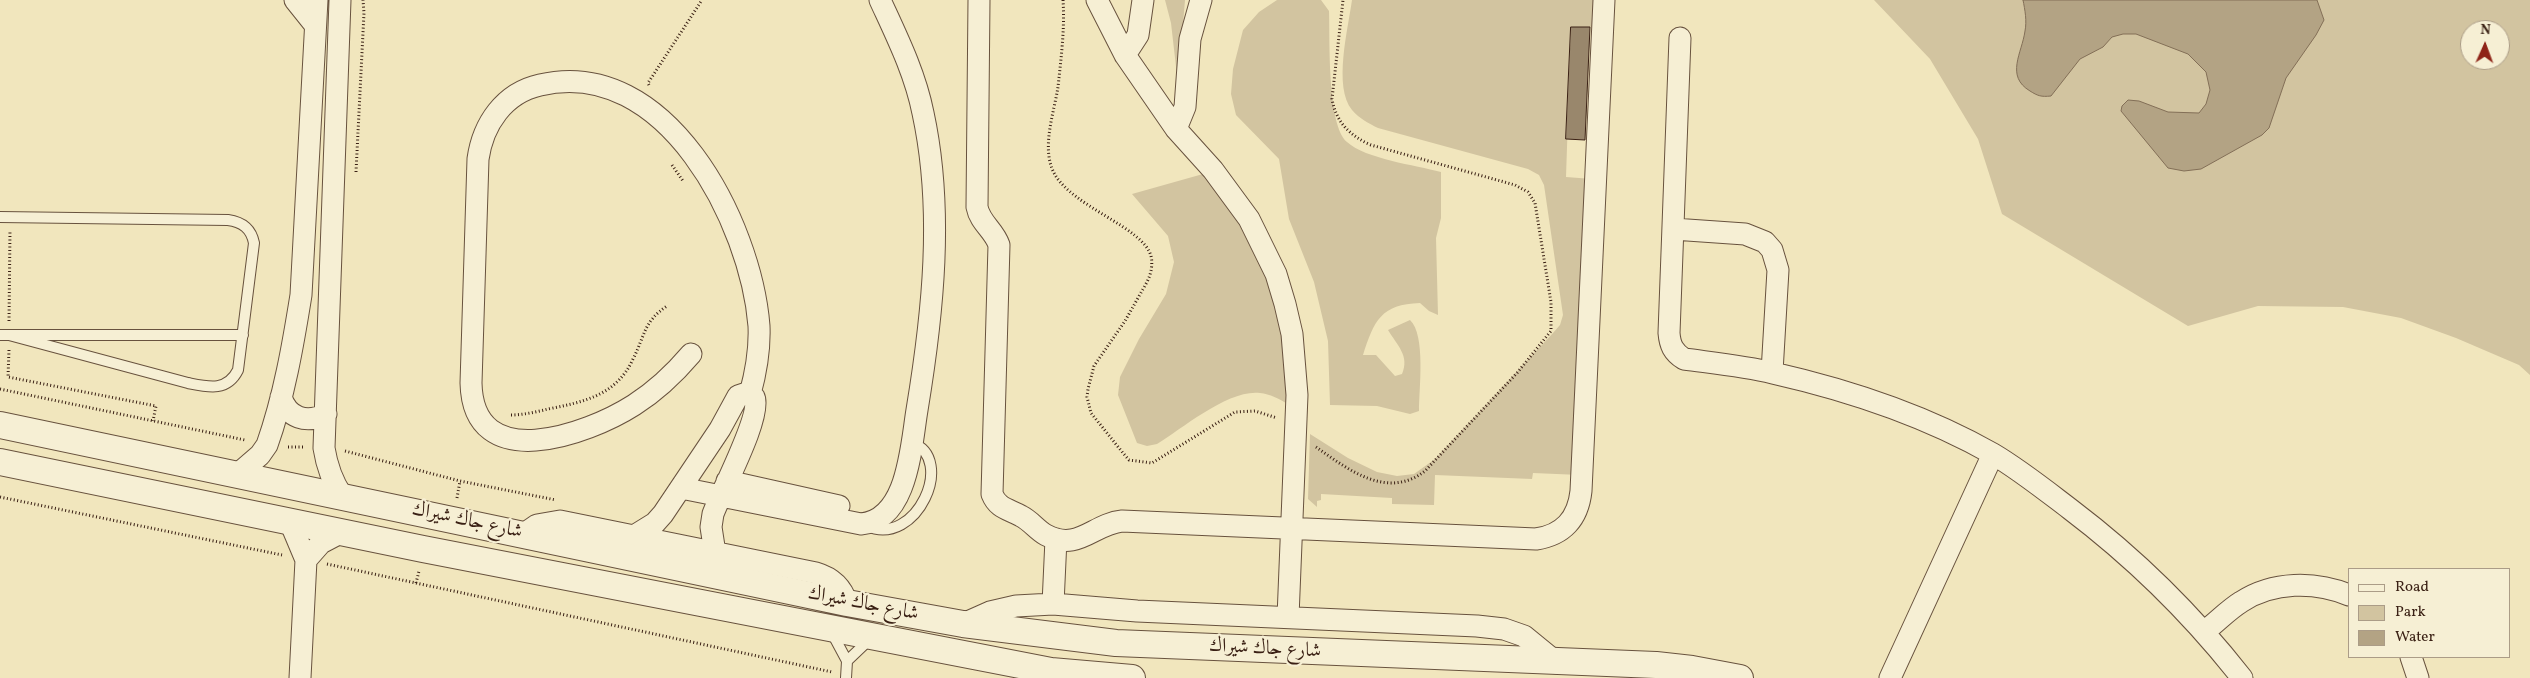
<!DOCTYPE html>
<meta charset="utf-8">
<style>
body{margin:0}
#map{position:relative;width:2530px;height:678px;overflow:hidden;background:#f1e6bd;font-family:Vollkorn,serif}
canvas{display:block}
.legend{position:absolute;left:2348px;top:568px;width:162px;height:90px;box-sizing:border-box;background:#f6efd4;border:1px solid #ab9c87;margin:0;padding:6px 9px;list-style:none;font-size:15px;color:#3a2014}
.legend li{display:flex;align-items:center;gap:10px;height:25px}
.legend b{width:25px;border:1px solid #ab9c87}
.north{position:absolute;left:2460px;top:20px;width:50px;height:50px;box-sizing:border-box;background:#f6efd4;border:1px solid #ab9c87;border-radius:50%;rotate:2deg;font-size:14px;font-weight:700;line-height:20px;text-align:center;color:#3a2014}
.north::after{content:'';display:block;margin:auto;width:18px;height:22px;background:#8f2418;clip-path:polygon(50% 0,100% 100%,50% 72%,0 100%)}
</style>
<div id="map">
<canvas width="2530" height="678"></canvas>
<ul class="legend">
<li><b style="height:6px;background:#f6efd4"></b>Road</li>
<li><b style="height:14px;background:#d2c4a0"></b>Park</li>
<li><b style="height:14px;background:#b3a384"></b>Water</li>
</ul>
<div class="north">N</div>
</div>
<script>
const ctx = document.querySelector('canvas').getContext('2d');
ctx.lineJoin = 'round';
function fillPath(path, color) {
  ctx.fillStyle = color;
  ctx.fill(path, 'evenodd');
}
function trace(path, color, width, dash) {
  ctx.strokeStyle = color;
  ctx.lineWidth = width;
  ctx.lineCap = dash ? 'butt' : 'round';
  ctx.setLineDash(dash || []);
  ctx.stroke(path);
}
function write(font, color, halo, rows, align = 'center') {
  ctx.font = font + ' Vollkorn,Amiri,serif';
  ctx.lineWidth = 4.5;
  ctx.setLineDash([]);
  ctx.textBaseline = 'middle';
  ctx.strokeStyle = halo;
  ctx.fillStyle = color;
  for (const [text, x, y, turn = 0] of rows) {
    ctx.save();
    ctx.translate(x, y);
    ctx.rotate((+turn || 0) * Math.PI / 180);
    ctx.textAlign = isNaN(turn) ? turn : align;
    if (halo) ctx.strokeText(text, 0, 0);
    ctx.fillText(text, 0, 0);
    ctx.restore();
  }
}
fillPath(new Path2D(`
 M1165,0h20l-7,84 -7,-61z
 M1277,0h44l8,11c1,28 -2,114 18,131 19,17 68,23 94,30v46l-5,20 2,77 -9,-4 -9,-8c-39,1 -46,18 -57,52h13l19,21 7,-2c8,-18 -5,-29 -14,-44l22,-10c16,15 9,69 9,91l-9,3 -33,-8 -47,-1 -2,-64 -14,-59 -25,-63 -10,-60 -43,-44 -5,-21 2,-25 10,-39 16,-18z
 M1352,0h247v27h-28l-5,150 26,2 -12,296 -47,-2 -1,6 -97,-4 -1,30 -42,-1v-6l-71,-4v6l-4,1v6l-9,-8 2,-65 38,24 29,14 20,4 17,-2 21,-15 118,-126 7,-8 3,-10 -19,-130 -5,-10 -11,-6 -150,-41c-10,-5 -18,-9 -26,-18 -19,-23 -4,-81 0,-110z
 M1874,0h656v375l-11,-10 -63,-27 -55,-20 -58,-11 -85,-1 -70,20 -186,-112 -24,-75 -48,-80zM2470,30h30v30h-30z
 M1203,174l45,53 29,65 11,112c-9,-5 -18,-10 -28,-11 -31,-4 -77,35 -103,51l-10,2 -10,-3 -19,-48 2,-18 19,-38 27,-45 8,-32 -6,-26 -36,-42z`), '#d2c4a0');
const water = new Path2D(`
 M2023,0h294l7,20 -8,15 -30,43 -17,50 -7,7 -61,34 -17,2 -16,-3 -47,-57 1,-5 6,-6 11,1 29,11 31,1 7,-9 4,-14 -4,-18 -18,-18 -52,-20h-13l-11,3 -9,10 -23,12 -29,37c-10,1 -13,0 -21,-5 -25,-15 -8,-38 -5,-60 2,-10 0,-21 -2,-31z`);
fillPath(water, '#b3a384');
trace(water, '#836f57', 1);
const building = new Path2D(`
 M1571,27h19l-5,113 -19,-1z`);
fillPath(building, '#99876c');
trace(building, '#3a2014', 1);
const service = new Path2D(`
 M0,217l228,3c14,2 23,8 26,23l-16,127c-11,22 -30,17 -50,13l-179,-48
 M0,335h243
 M867,526c50,22 89,-68 45,-83
 M832,633l15,28 -1,17
 M847,661l22,-21`);
const minor = new Path2D(`
 M295,0l20,25
 M340,0l-16,448c3,19 8,33 18,48
 M979,0l-2,207c3,16 17,23 22,38l-7,249c6,15 17,15 29,22 10,5 16,14 25,19 32,17 47,-11 76,-14l414,18c27,-4 42,-20 45,-48l23,-491
 M1097,0l28,55 51,74 37,41 36,49 27,55 9,30 7,30 5,61 -9,222
 M1680,38l-11,295c1,12 4,19 15,26 29,4 60,7 89,14 75,17 153,43 220,81 27,16 52,36 77,55 66,50 121,104 172,169
 M1125,55l13,-20 5,-35
 M1176,129l9,-22 5,-68 11,-39
 M1673,229l72,5 20,8 7,8 6,20 -6,102
 M691,354c-17,20 -35,37 -57,51 -47,30 -161,71 -163,-22l7,-224c5,-35 26,-66 62,-74 126,-30 211,138 219,241 1,23 -3,46 -9,68
 M281,397c7,21 25,27 45,17
 M238,474l22,-19 7,-10c17,-48 26,-100 34,-150l16,-295
 M727,481l112,25
 M681,488l180,36c47,-4 50,-78 56,-114 16,-97 27,-200 6,-297 -8,-40 -26,-76 -43,-113
 M290,522l16,38 -6,118
 M524,534l13,-9 23,-4 256,52c17,5 26,14 31,30
 M634,536l21,-13 8,-9 57,-85 18,-33 9,-3 7,4c9,17 -33,95 -41,117l-2,13 4,26
 M306,560l15,-17 21,-11
 M1053,604l3,-65
 M963,624l27,-12 26,-6 37,-2 84,7 340,15 27,3 20,7 33,27
 M2205,631c12,-9 23,-21 36,-29 32,-21 74,-21 108,-7
 M2411,657l7,21
 M1890,678l103,-224`);
const tertiary = new Path2D(`
 M0,425l847,178 116,21 153,19 540,22 36,4 48,9
 M0,462l423,87 628,122 81,7`);
trace(service, '#68523e', 12);
trace(minor, '#68523e', 23);
trace(tertiary, '#68523e', 28);
trace(new Path2D(`
 M1063,0c2,28 -2,59 -5,87 -4,26 -17,61 -4,86 18,34 89,54 97,83 2,9 0,18 -4,26l-22,39 -31,45 -6,23 -1,8 4,16 32,40 6,7 23,3 83,-51 20,-1 22,7
 M649,85l-1,-2 54,-83
 M672,165l11,16
 M356,172l8,-159 -1,-13
 M9,321l1,-91
 M9,350l-1,27 148,29 -3,15
 M0,389l245,51
 M511,415c12,0 25,-3 37,-6 36,-7 69,-14 85,-50 12,-23 10,-37 34,-53
 M288,447h16
 M1316,447c33,23 71,53 109,24l92,-98 34,-42v-29l-16,-99 -7,-11 -13,-7 -144,-40c-21,-9 -35,-23 -39,-46l11,-99
 M345,451l115,30 96,19
 M0,497l282,58
 M457,498l3,-17
 M327,564l505,108
 M416,583l3,-12`), '#3a2014', 3, [1, 2.5]);
trace(service, '#f6efd4', 10);
trace(minor, '#f6efd4', 21);
trace(tertiary, '#f6efd4', 26);
write('20px', '#3a2014', '#f6efd4', [
 ["شارع جاك شيراك",467,522,12],
 ["شارع جاك شيراك",863,605,11],
 ["شارع جاك شيراك",1265,650,3]
]);
</script>
